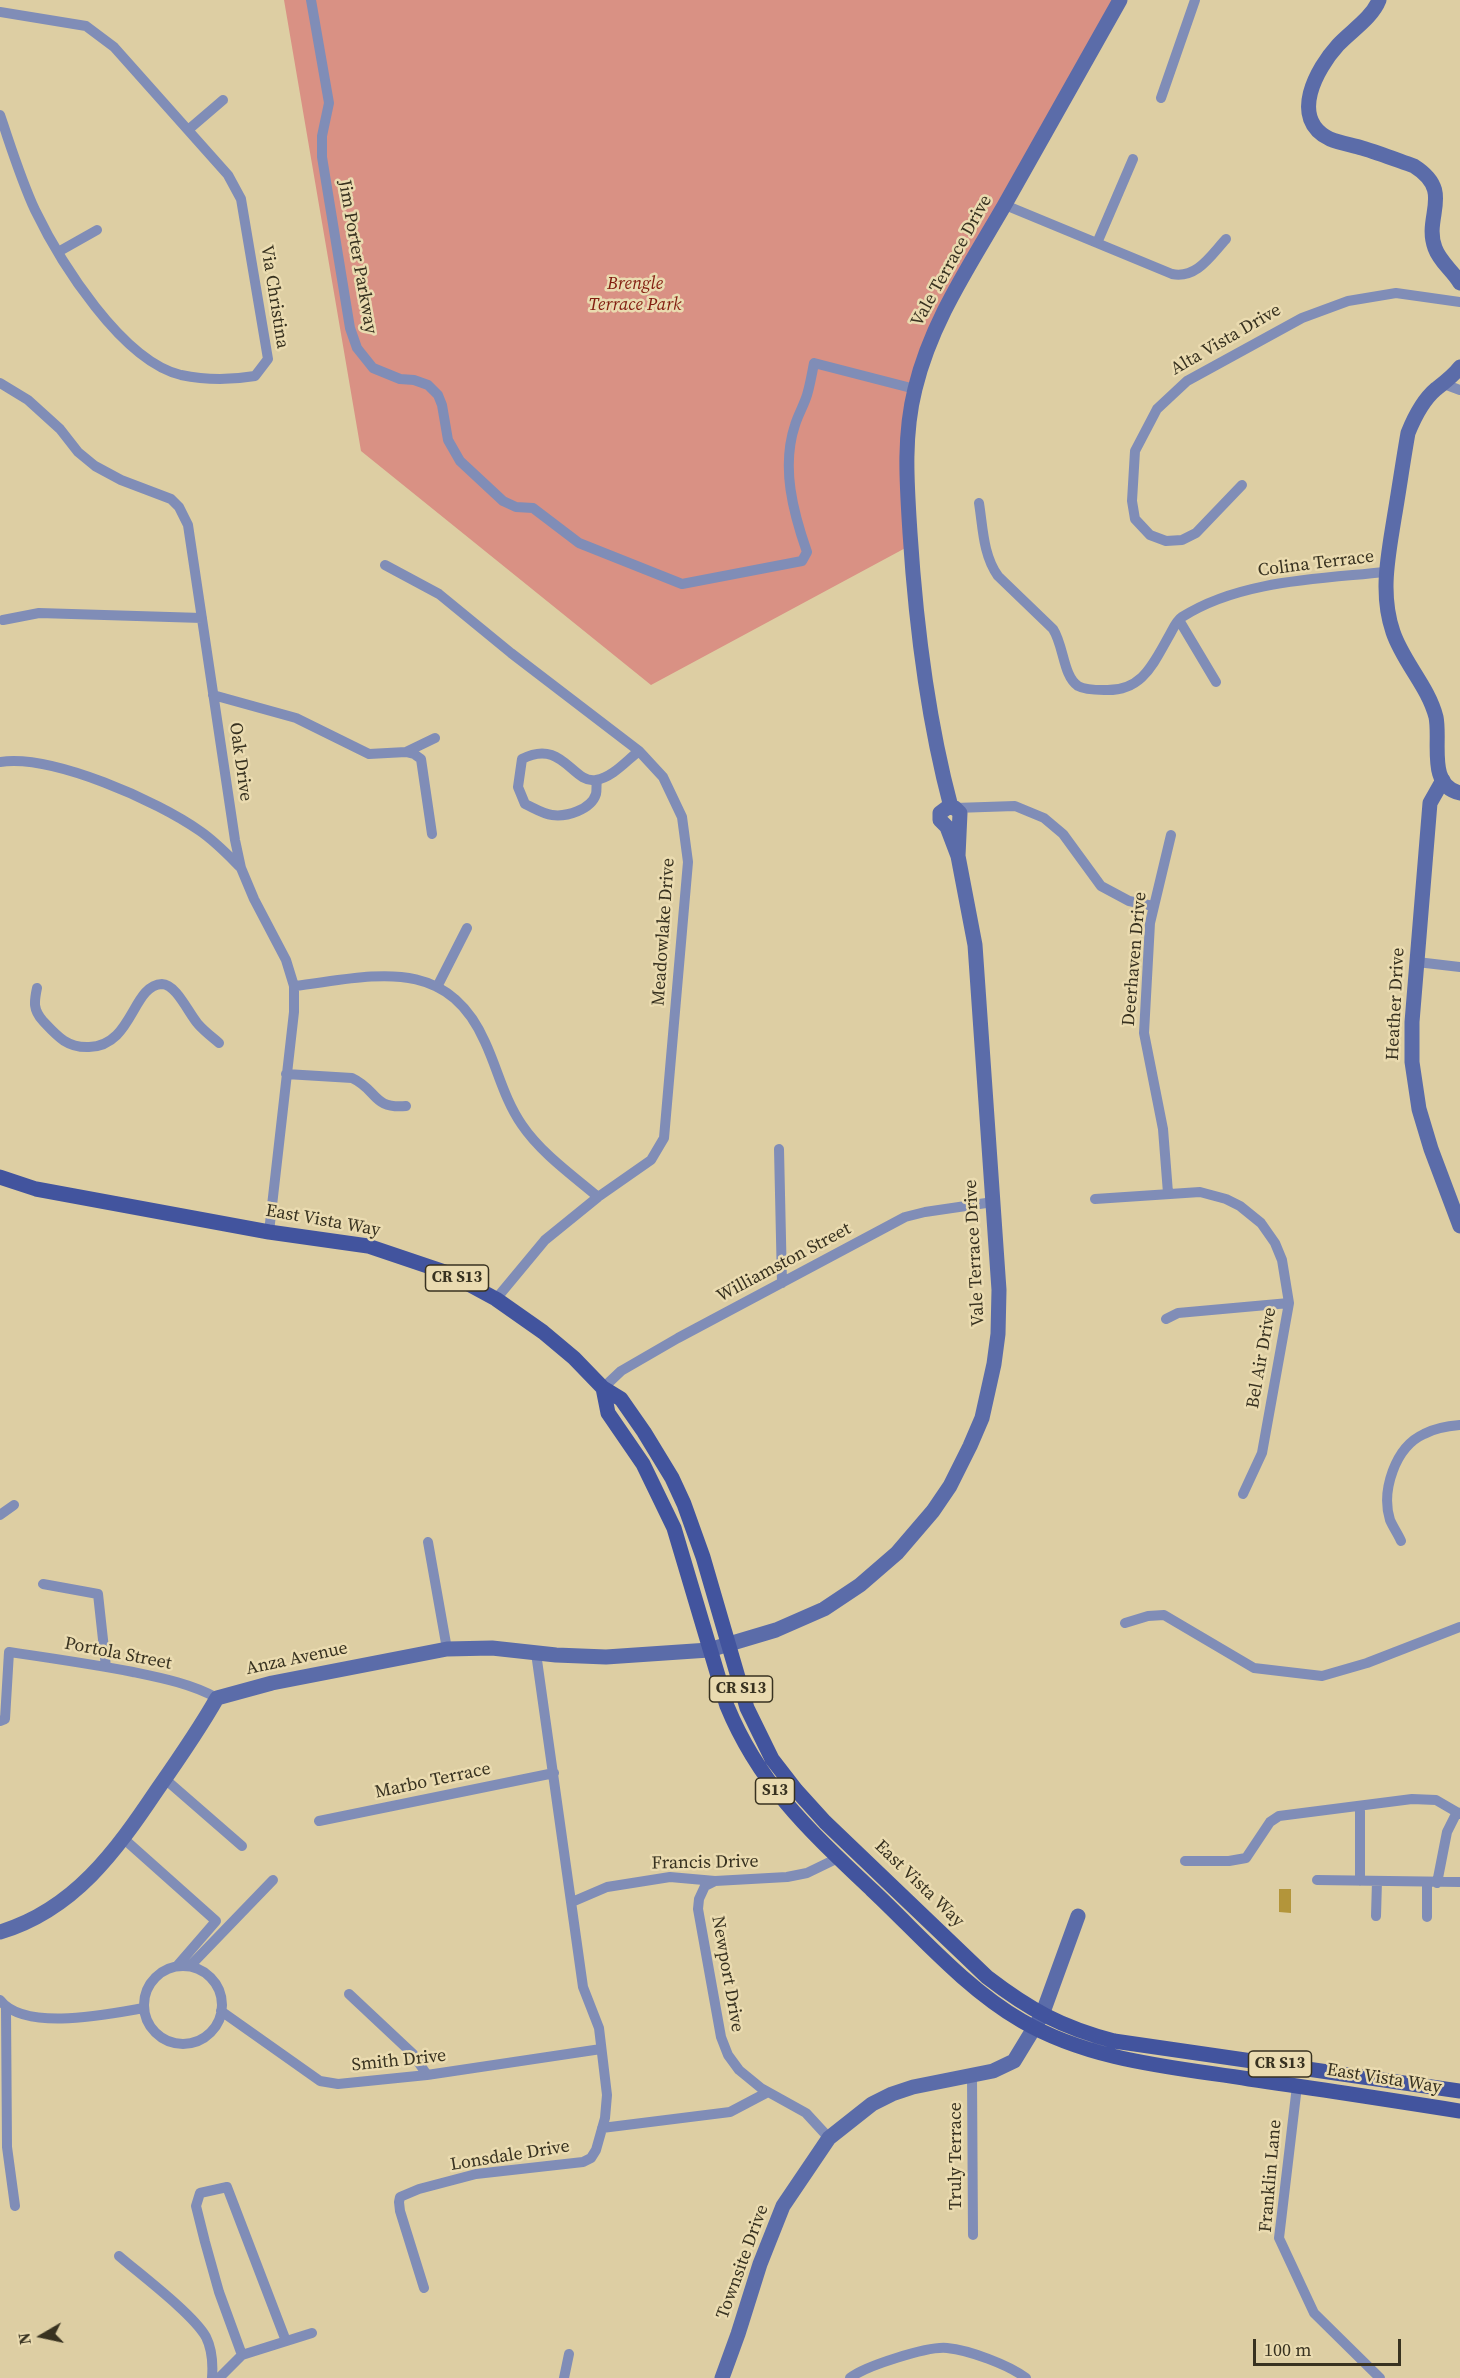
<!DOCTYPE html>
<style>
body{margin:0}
#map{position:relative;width:1460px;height:2378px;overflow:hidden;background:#ddcea3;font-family:"Source Serif 4",serif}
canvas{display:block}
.north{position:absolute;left:12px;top:2306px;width:60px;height:60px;-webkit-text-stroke:4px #eadbb0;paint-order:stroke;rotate:261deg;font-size:16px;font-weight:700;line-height:24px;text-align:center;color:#383220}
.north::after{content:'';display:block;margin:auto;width:21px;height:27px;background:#383220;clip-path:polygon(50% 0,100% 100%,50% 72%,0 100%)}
.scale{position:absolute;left:1253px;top:2339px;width:148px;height:27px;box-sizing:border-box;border:3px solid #383220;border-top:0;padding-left:8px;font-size:18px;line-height:21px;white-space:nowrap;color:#383220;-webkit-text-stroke:4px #eadbb0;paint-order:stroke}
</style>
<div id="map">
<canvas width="1460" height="2378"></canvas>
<div class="north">N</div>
<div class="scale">100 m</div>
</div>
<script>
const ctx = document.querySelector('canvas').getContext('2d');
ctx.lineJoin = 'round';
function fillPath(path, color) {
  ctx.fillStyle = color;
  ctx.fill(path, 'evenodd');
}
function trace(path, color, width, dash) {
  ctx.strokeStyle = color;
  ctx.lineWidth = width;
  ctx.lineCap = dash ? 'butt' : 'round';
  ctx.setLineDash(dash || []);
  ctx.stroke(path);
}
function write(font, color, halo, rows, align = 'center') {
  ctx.font = font + ' "Source Serif 4",serif';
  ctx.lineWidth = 5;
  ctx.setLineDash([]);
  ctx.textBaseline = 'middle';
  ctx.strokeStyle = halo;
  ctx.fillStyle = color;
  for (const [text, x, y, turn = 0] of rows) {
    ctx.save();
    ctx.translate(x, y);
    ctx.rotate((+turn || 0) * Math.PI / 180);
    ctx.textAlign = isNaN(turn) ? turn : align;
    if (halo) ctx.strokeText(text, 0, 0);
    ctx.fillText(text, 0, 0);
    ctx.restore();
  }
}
fillPath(new Path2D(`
 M284,0h835l-174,306 -30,82 -4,157 -260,140 -290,-234z`), '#d99184');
fillPath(new Path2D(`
 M1279,1889h12v24l-12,-1z`), '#b3953a');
trace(new Path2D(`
 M311,0l18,103 -7,33v21l28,171 7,20 16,20 27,11 14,1 14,5 10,10 4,10 6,35 12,21 43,40 13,6 17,1 46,35 103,41 120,-23 5,-9c-14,-40 -26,-85 -12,-127 3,-10 9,-20 12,-30 3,-10 5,-21 7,-32l101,26
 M0,12l86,14 28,21 114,128 13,24 27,160 -13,17c-24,4 -50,4 -74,-1 -59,-14 -121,-113 -146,-165 -14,-30 -24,-63 -35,-95
 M1161,98l34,-98
 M188,130l35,-30
 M1005,205l167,69c25,5 39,-19 54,-35
 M1097,243l36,-84
 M58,252l39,-22
 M0,383l28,17 32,29 18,23 17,14 26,14 50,19 8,8 9,18 47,315 6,28 13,31 32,61 8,26v26l-25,220
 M1444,384l16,6
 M1242,485l-46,48 -14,7 -16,1 -16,-6 -15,-16 -3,-18 3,-50 22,-42 30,-28 115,-63 46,-17 48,-8 64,9
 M979,503c4,25 4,52 19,73l55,53c11,17 10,47 25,57 7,4 18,4 26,4 38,2 49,-26 65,-54 4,-7 7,-15 13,-19 58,-37 137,-38 203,-45
 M385,565l54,29 72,59 128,98 24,26 19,40 6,45 -24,276 -13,22 -53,37 -53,43 -49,59
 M3,620l36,-7 163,5
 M1179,620l37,62
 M213,695l83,23 73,36 37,-2 8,2 7,5 11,75
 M406,752l29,-14
 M0,762c52,-8 158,39 200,69 16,11 28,24 41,37
 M597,780c-1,4 0,10 -1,14 -5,16 -30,23 -44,21 -9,-1 -18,-7 -27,-11l-7,-17 4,-28c41,-21 50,25 74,21 17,-3 30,-19 43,-29
 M955,808l60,-2 29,12 19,16 38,52 28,15 24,5
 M1417,962l43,5
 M294,986c77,-9 152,-33 191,56 13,28 19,57 37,83 19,28 50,50 76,72
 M437,987l30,-59
 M37,988c-3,14 -4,22 6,33 14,15 24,27 46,26 44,-1 43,-62 73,-63 14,0 27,30 36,40 6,7 14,13 21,19
 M286,1074l66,4c26,12 20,31 54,28
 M779,1149l3,134
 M1168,1193l-5,-64 -19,-96 6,-110 21,-88
 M1095,1199l105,-7 26,7 14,7 21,17 14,20 7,17 7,43 -27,150 -19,41
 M1166,1319l12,-6 111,-10
 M603,1388l18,-17 57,-33 227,-121 20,-5 68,-10
 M0,1515l14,-10
 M1401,1541c-3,-7 -8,-14 -11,-21 -9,-29 5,-73 34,-86 11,-6 23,-8 36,-9
 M428,1542l19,107
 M43,1584l55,10 8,73
 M1125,1623l23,-7 16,-1 90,53 68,8 45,-13 93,-36
 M0,1721l5,-2 4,-67c41,6 83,12 124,20 29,6 59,12 84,26
 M165,1779l77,67
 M319,1821l235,-48
 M124,1839l92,82 -39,45
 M1185,1861h44l17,-3 24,-36 9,-6 133,-17 24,1 24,14
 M1317,1880l143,2
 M715,1881l-10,5 -6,13 -1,10 23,128 7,18 11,15 22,18 45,25 23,25
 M1360,1881v-75
 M1427,1883v34
 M1437,1883l10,-51 10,-20
 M572,1902l35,-15 63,-10 45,4 72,-4 20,-4 31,-15
 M1376,1916l1,-35
 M190,1966l83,-86
 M144 2005a39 39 0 1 1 78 0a39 39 0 1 1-78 0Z
 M349,1994l64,60 14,21
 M0,2000c24,32 109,14 144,8
 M6,2008l1,139 8,59
 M221,2011l99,70 18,3 89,-9 174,-26
 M972,2077l1,158
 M1297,2086l-18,152 35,75 66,65
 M602,2128l128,-16 38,-20
 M119,2256c22,19 74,58 87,81 6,12 7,28 6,41
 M424,2288l-24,-77 -1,-9 1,-5 19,-8 57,-15 107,-12 8,-4 5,-8 9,-32 2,-23 -8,-67 -16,-41 -47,-334
 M242,2355l-23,-63 -14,-50 -9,-36 4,-13 27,-6 59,154
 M219,2378l23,-23 70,-22
 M564,2378l5,-24
 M850,2378c15,-12 78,-32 97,-30 22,2 62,17 79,30`), '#808db7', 10);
trace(new Path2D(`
 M1379,0c-7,18 -28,31 -41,45 -21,23 -50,74 -8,94 10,4 22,6 32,9 17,5 35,12 52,18 41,26 9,50 21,82 5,14 17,22 25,35
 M1460,367c-7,9 -15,15 -24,22 -13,11 -22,29 -28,44 -5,28 -9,57 -14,86 -6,38 -14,75 -1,113 10,30 35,54 43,85 5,24 -9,69 24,76
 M1443,780l-13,23 -18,219v40l7,47 12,40 29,77
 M951,807c-24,-90 -35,-181 -41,-274 -3,-48 -7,-96 5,-144 16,-67 55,-124 89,-183 39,-68 77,-137 116,-206
 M0,1932c74,-22 116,-81 157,-142 21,-30 42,-60 60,-92l55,-15 175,-34 45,-1 64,7 50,2 103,-7 67,-20 48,-21 36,-24 37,-32 36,-42 17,-25 20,-40 12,-28 12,-54 4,-30 1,-44 -24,-345 -17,-89 -11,-29 -7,-7v-7l8,-6 7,1 5,5 -2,43
 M722,2378l16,-44 22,-70 23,-58 46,-68 43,-34 20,-10 21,-7 80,-16 21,-10 28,-46 36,-99`), '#5b6ca9', 15);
trace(new Path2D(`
 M0,1177l36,12 233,43 99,14 80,27 48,26 47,33 31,26 29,30 18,11 23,33 28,46 12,26 19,53 44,151 25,51 24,31 29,32 162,155c43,33 74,50 127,64l346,50
 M603,1388l5,25 35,51 31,64 53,178c33,80 84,126 145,184 47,44 93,98 150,131 69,40 150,46 227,58 71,10 141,21 211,32`), '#42549e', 15);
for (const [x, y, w] of [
 [457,1278,63],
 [741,1689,63],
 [775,1791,39],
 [1280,2064,63]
]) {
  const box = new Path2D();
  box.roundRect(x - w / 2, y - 13, w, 26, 4.5);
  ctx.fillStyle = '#eadbb0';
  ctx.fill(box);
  trace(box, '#383220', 1.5);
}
write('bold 16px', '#383220', null, [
 ["CR S13",457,1278],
 ["CR S13",741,1689],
 ["S13",775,1791],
 ["CR S13",1280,2064]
]);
write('18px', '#383220', '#eadbb0', [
 ["Jim Porter Parkway",357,257,80],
 ["Vale Terrace Drive",952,261,-61],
 ["Via Christina",274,297,81],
 ["Alta Vista Drive",1226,340,-30],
 ["Colina Terrace",1316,564,-7],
 ["Oak Drive",240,762,82],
 ["Meadowlake Drive",664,932,-86],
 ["Deerhaven Drive",1135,959,-85],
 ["Heather Drive",1396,1004,-87],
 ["East Vista Way",323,1221,10],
 ["Vale Terrace Drive",975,1253,-93],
 ["Williamston Street",784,1263,-28],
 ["Bel Air Drive",1262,1358,-80],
 ["Portola Street",118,1654,11],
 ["Anza Avenue",297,1659,-12],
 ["Marbo Terrace",433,1781,-12],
 ["Francis Drive",705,1863,-1],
 ["East Vista Way",919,1884,44],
 ["Newport Drive",727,1974,80],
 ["Smith Drive",399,2061,-6],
 ["East Vista Way",1384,2079,9],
 ["Lonsdale Drive",510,2156,-9],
 ["Truly Terrace",956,2156,-90],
 ["Franklin Lane",1271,2176,-85],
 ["Townsite Drive",743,2262,-70]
]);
write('italic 18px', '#821d10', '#eadbb0', [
 ["Brengle",635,284],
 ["Terrace Park",635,305]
]);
</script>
